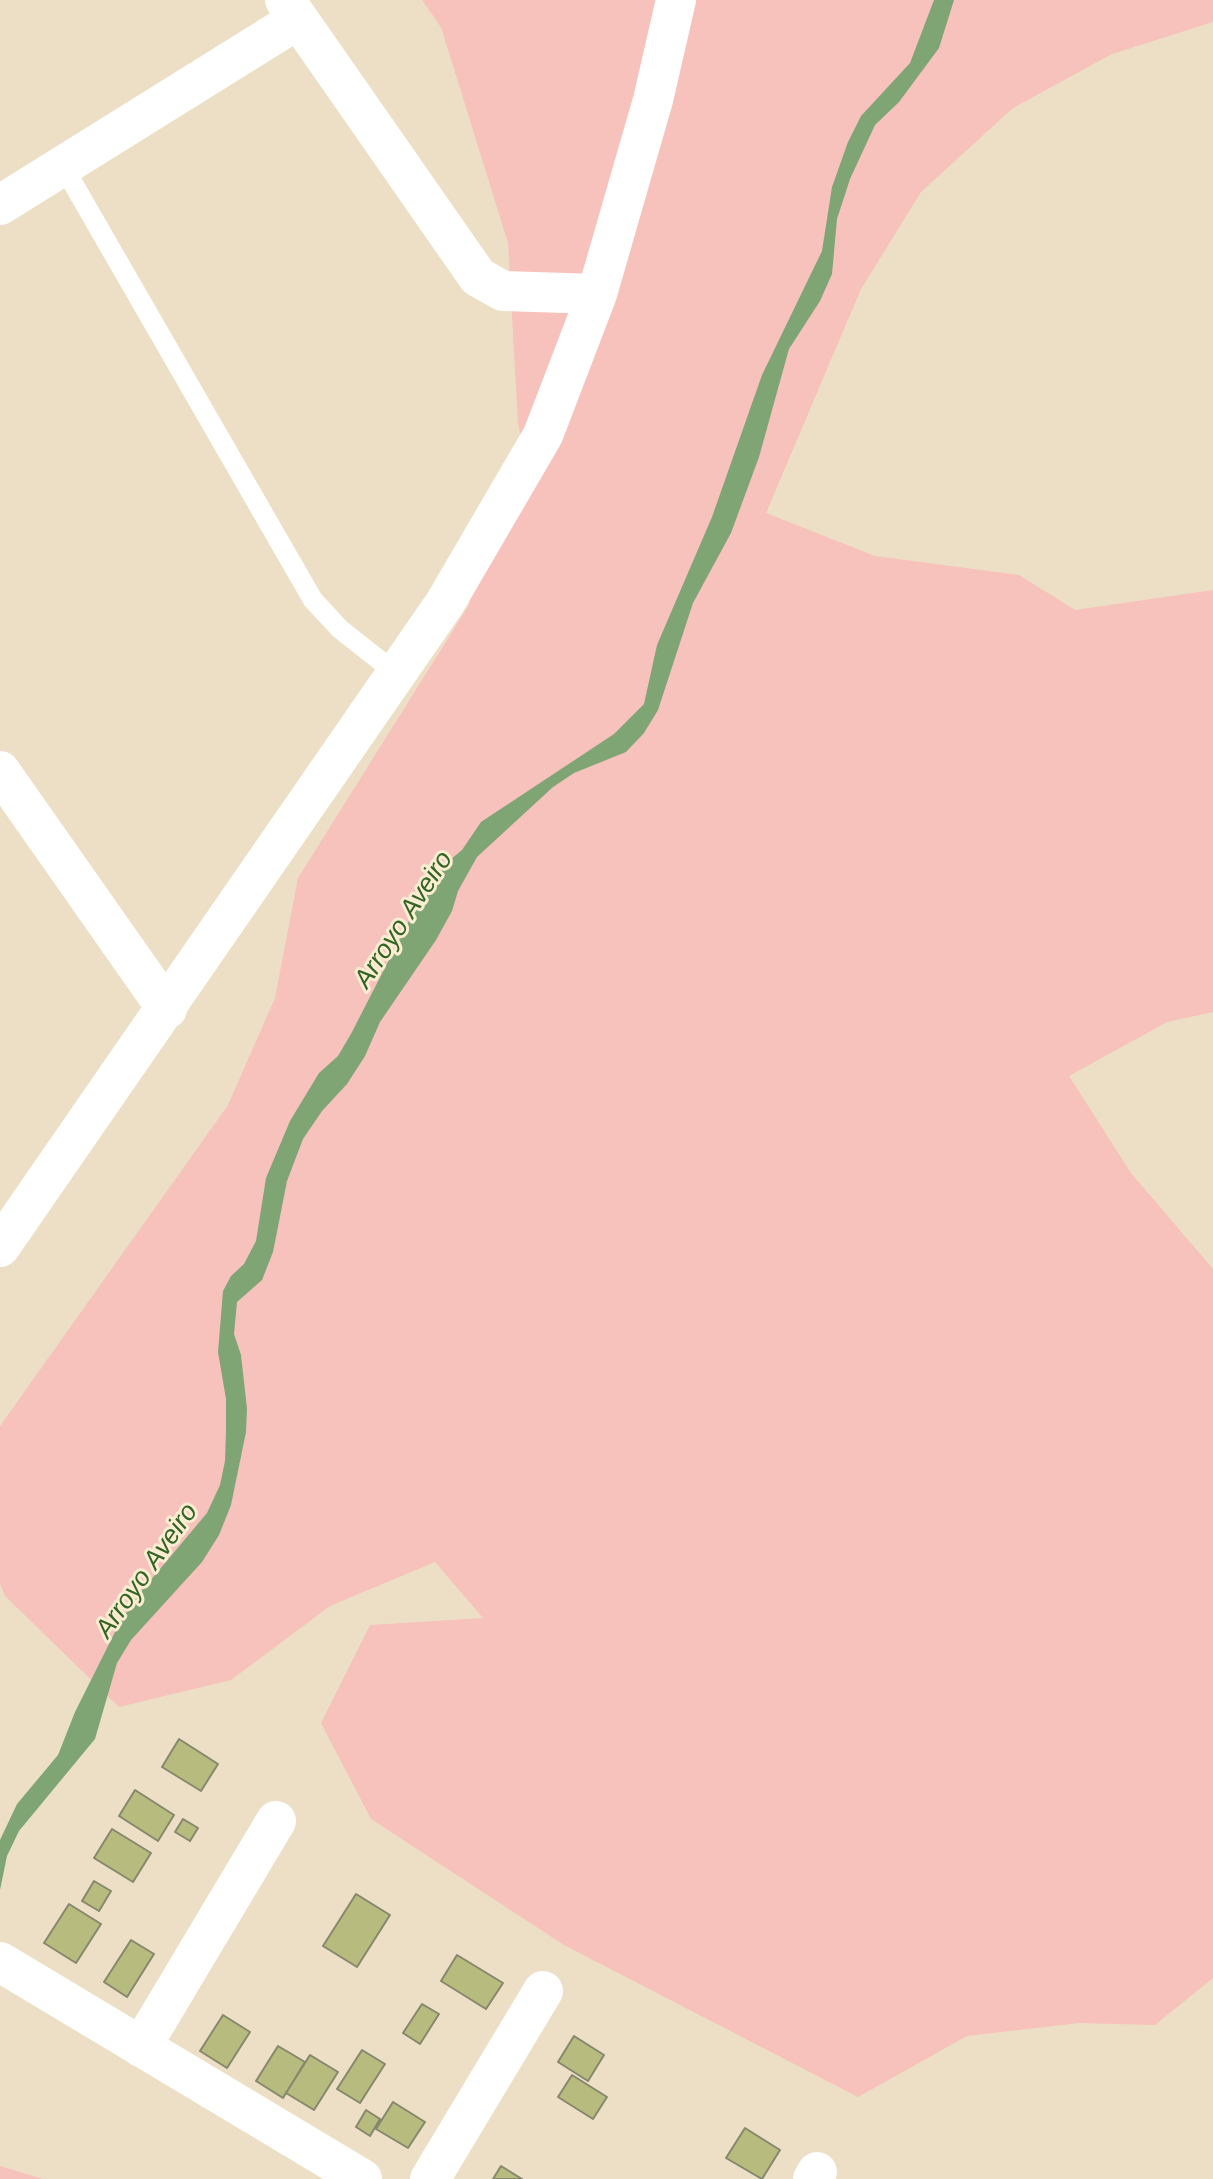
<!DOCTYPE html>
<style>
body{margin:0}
canvas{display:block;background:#eddfc5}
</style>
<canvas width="1213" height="2179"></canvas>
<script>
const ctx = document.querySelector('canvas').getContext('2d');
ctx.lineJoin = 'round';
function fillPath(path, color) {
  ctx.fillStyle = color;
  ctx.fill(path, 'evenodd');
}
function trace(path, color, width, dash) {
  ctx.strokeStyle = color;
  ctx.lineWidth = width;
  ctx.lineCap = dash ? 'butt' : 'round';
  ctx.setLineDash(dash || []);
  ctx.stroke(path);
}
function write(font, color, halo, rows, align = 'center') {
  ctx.font = font + ' Arial,sans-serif';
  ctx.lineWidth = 6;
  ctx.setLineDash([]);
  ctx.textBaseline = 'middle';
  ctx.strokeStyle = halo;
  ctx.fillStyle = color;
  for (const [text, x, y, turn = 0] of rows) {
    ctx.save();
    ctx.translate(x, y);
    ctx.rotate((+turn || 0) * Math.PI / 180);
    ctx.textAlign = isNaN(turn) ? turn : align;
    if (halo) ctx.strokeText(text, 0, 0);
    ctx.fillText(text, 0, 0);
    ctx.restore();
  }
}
fillPath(new Path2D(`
 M422,0h791v22l-101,32 -99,54 -92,84 -60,97 -95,224 109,43 144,19 56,35 138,-20v422l-46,10 -98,54 62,97 82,96v709l-58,47 -76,-2 -112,13 -109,61 -294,-152 -193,-126 -50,-96 49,-98 113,-7 -48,-56 -105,44 -99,74 -112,27 -114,-111 -5,-12v-158l228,-321 47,-107 23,-120 171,-273 25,-109 30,-48 -6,-24 -10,-181 -67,-216z
 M0,2166l43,13h-43z`), '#f7c1bc');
fillPath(new Path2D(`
 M934,0h20l-15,48 -40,54 -24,23 -25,54 -13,40 -5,55 -12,27 -31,48 -30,108 -28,76 -38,70 -35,107 -14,23 -18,19 -52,21 -21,14 -76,70 -19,34 -6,20 -16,29 -56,82 -15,34 -18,28 -25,27 -19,28 -16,42 -14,71 -11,28 -25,22 -3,32 7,21 6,54 -1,23 -15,73 -12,30 -17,27 -71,78 -14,23 -22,76 -76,92 -12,25 -7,34v-50l17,-36 41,-49 17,-43 45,-90 19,-28 68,-81 13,-28 5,-24 1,-30v-32l-8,-47 5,-61 8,-15 13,-12 12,-23 10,-63 24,-57 29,-48 19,-17 14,-24 81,-158 29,-24 19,-28 133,-88 30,-30 13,-59 55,-128 50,-142 60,-124 10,-64 16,-45 13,-26 49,-53z`), '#7fa575');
const building = new Path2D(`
 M179,1739l39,25 -17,27 -39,-24z
 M135,1790l39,25 -16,26 -39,-25z
 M183,1819l15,9 -8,13 -15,-9z
 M112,1829l39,24 -18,29 -39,-24z
 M94,1881l17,10 -12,20 -17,-10z
 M356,1894l34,21 -33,52 -34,-21z
 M69,1904l32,20 -25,39 -32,-20z
 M131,1940l23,14 -27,43 -23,-15z
 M457,1955l46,28 -17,26 -45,-28z
 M422,2004l17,10 -19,30 -17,-11z
 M223,2015l27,17 -23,36 -27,-17z
 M574,2036l30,19 -16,26 -30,-19z
 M278,2046l27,16 -22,36 -27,-17z
 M362,2050l23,14 -25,39 -23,-14z
 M310,2055l28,17 -24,38 -28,-17z
 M572,2075l35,22 -14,22 -35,-22z
 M393,2102l32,20 -17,26 -32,-19z
 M366,2110l14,9 -10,17 -14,-9z
 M745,2128l35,22 -18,29 -36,-21z
 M501,2166l21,13h-29z`);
fillPath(building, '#b8bb7e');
trace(building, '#86886e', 2);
trace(new Path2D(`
 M63,166l250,434 27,29 57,45`), '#fff', 20);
trace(new Path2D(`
 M285,0l193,277 25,14 94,3
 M0,205l297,-185
 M0,771l167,238
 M0,1247l445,-644 98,-168 54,-141 56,-194 23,-100
 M0,1962l362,217
 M141,2047l135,-226
 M430,2179l113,-188
 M813,2179l4,-7`), '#fff', 40);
write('italic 26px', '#326524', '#fbecd2', [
 ["Arroyo Aveiro",404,920,-57],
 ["Arroyo Aveiro",147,1571,-55]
]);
</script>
